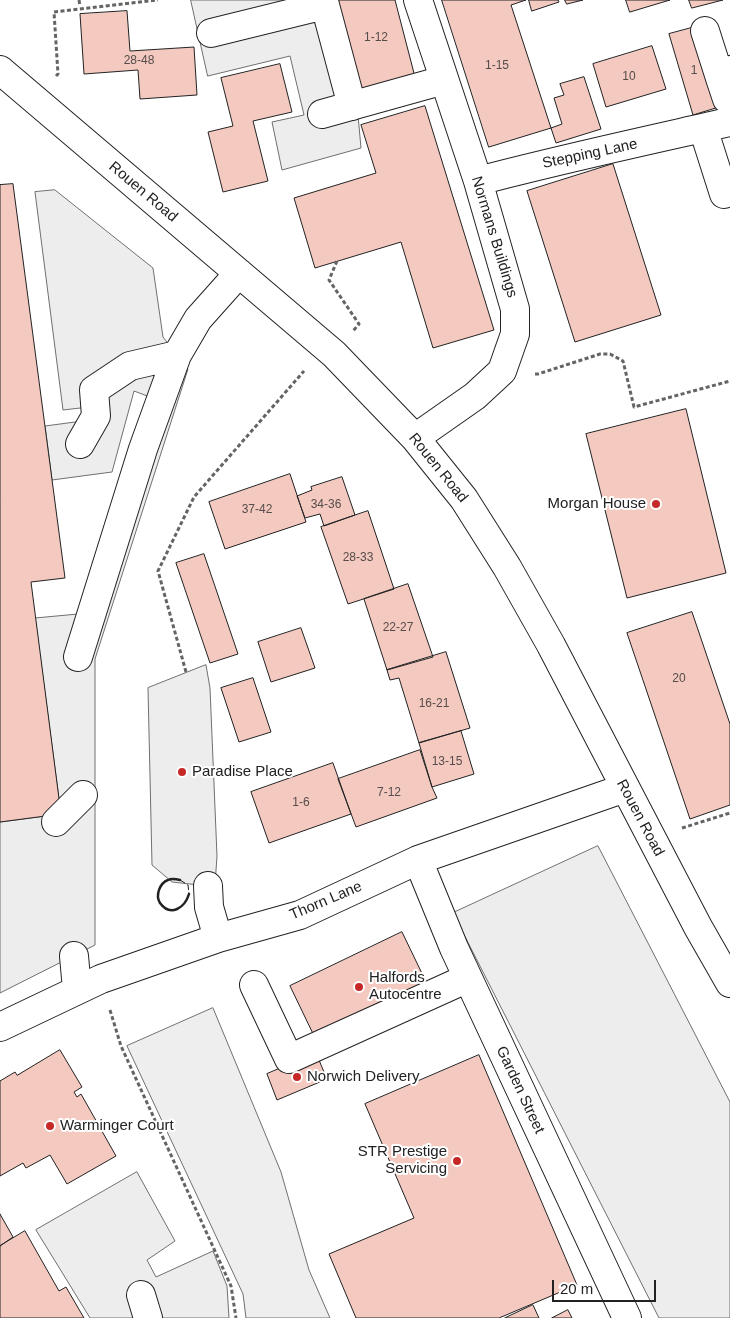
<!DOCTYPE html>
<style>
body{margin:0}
#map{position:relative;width:730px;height:1318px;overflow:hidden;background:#fff;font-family:Helvetica,sans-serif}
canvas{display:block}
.scale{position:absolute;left:552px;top:1280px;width:104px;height:22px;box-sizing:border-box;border:2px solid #222;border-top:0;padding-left:6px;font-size:15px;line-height:18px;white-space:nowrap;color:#222;-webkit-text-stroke:4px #fff;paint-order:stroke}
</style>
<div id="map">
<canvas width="730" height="1318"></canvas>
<div class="scale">20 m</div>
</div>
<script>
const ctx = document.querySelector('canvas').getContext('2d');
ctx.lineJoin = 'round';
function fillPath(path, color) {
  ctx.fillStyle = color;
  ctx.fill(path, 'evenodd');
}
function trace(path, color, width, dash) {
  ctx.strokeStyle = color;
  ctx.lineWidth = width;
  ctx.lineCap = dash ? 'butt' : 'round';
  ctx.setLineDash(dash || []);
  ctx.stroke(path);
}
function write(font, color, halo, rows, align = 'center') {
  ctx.font = font + ' Helvetica,sans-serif';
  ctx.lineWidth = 4;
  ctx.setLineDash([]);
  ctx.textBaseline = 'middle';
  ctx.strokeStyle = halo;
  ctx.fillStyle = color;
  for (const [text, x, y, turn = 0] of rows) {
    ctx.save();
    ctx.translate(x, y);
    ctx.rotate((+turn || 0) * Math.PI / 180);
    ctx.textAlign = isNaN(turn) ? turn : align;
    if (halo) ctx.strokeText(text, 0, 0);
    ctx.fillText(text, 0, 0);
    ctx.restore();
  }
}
const green = new Path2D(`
 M213,1008l68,164 28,98 21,48h-84l-3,-24 -116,-248z`);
fillPath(green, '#eee');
trace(green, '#6f6f6f', 1);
const parking = new Path2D(`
 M191,0h137l29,104 4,44 -79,22 -10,-48 32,-7 -14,-59 -82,20z
 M55,190l98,78 10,69 25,32 -93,290v286l-95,48v-171l61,-8 -26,-196 43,-4 72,-217 -16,-6 -22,81 -60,8 -7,-54 45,-6 -1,-13 -26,3 -28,-218z
 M206,665l4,23 7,168 -2,29 -7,1 -36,-4 -20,-17 -4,-177z
 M598,846l132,256v216h-71l-206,-405z
 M137,1172l38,69 -28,19 9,17 57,-26 14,35 2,32h-139l-54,-88z`);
fillPath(parking, '#ededed');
trace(parking, '#6f6f6f', 1);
const building = new Path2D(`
 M336,0h59l20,77 -56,14z
 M442,0h84l-15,5 40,123 -62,19z
 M529,0h29l1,2 -27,9z
 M565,0h18l-16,4z
 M626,0h44l-40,12z
 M689,0h34l-31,8z
 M127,11l3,40 64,-4 3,48 -57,4 -2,-29 -54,4 -4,-60z
 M695,27l24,80 -26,8 -24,-81z
 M652,46l14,43 -60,18 -13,-43z
 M280,64l12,48 -39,9 15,60 -45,11 -15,-60 25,-6 -12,-48z
 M584,77l17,52 -45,14 -5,-15 11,-4 -8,-26 10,-3 -4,-11z
 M425,106l69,224 -61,18 -32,-106 -86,26 -21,-70 82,-25 -15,-48z
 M613,164l48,151 -86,27 -48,-151z
 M13,184l52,394 -34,4 30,232 -61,8v-637z
 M686,409l40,164 -99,25 -41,-164z
 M290,474l16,48 -81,27 -16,-47z
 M342,477l13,38 -31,11 -4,-12 -15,4 -8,-22 15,-6 -1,-3z
 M368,511l26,78 -46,15 -27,-77z
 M204,554l34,100 -28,9 -34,-100z
 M408,584l25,73 -46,13 -23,-71z
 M692,612l38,112v81l-40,14 -63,-186z
 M301,628l14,40 -44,14 -13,-40z
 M446,652l24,76 -51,15 -20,-65 -9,2 -3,-10z
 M253,678l18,54 -32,10 -18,-54z
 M461,731l13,43 -42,13 -13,-44z
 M420,750l12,37 5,11 -81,29 -18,-48z
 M333,763l18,51 -82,29 -18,-51z
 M402,932l27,56 -112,54 -27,-56z
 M60,1050l22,37 -8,5 3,5 4,-3 35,62 -49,28 -17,-29 -24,13 -3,-5 -23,13v-95l15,-9 2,3z
 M316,1053l11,26 -50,21 -10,-26z
 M479,1055l98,230 -78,33h-143l-27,-64 85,-36 -49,-114z
 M0,1214l13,23 -13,9z
 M25,1231l34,60 7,-4 18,31h-84v-72z
 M533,1305l6,13h-34z
 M568,1310l4,8h-20z`);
fillPath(building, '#f3c9c0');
trace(building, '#222', 1);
const minor = new Path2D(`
 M705,31l15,47
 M211,33l114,-28 27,101
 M0,70l334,284 81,84 49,61 43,68 44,78 147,282 32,56
 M727,99l-7,-21 10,-8
 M322,114l122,-34
 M703,128l21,66
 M478,181c83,-22 167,-40 251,-59
 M415,438l60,-42 27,-25 13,-37v-25l-37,-128 -60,-181
 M80,444l16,-28 -2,-26 36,-24 47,-11
 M78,657l65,-208 34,-94 21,-36 41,-46
 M56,822l27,-27
 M418,860l36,88 173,370
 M208,886l1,21 9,31
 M74,956l3,34
 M254,985l35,74 179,-81
 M0,1027l101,-48 117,-41 82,-23 118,-55 207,-72
 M141,1295l7,23`);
trace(minor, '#222', 30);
trace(new Path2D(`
 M79,0l1,6
 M56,76l2,-2 -4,-62 104,-12
 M337,261l-8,19 30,44 -6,7
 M535,374h3l62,-20h10l13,7 11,46 96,-26
 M186,672l-28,-101 36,-74 110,-126
 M682,828l48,-15
 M110,1010l11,36 110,240 5,32`), '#646464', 3, [4, 2.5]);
trace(minor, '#fff', 28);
trace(new Path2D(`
 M180,880l8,5 1,9`), '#222', 1, [6, 2.5]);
trace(new Path2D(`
 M180,880c-4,-1 -8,-2 -12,0 -8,3 -13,15 -8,23 11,15 25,4 29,-9`), '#222', 2.5);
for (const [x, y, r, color] of [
 [656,504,5,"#c62828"],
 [182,772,5,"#c62828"],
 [359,987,5,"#c62828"],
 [297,1077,5,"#c62828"],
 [50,1126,5,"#c62828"],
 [457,1161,5,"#c62828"]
]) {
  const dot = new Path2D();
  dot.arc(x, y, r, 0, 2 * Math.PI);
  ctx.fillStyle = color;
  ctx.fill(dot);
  trace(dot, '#fff', 2);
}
write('12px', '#564c4a', null, [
 ["1-12",376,38],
 ["28-48",139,61],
 ["1-15",497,66],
 ["1",694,71],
 ["10",629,77],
 ["34-36",326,505],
 ["37-42",257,510],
 ["28-33",358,558],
 ["22-27",398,628],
 ["20",679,679],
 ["16-21",434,704],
 ["13-15",447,762],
 ["7-12",389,793],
 ["1-6",301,803]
]);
write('15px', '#222', '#fff', [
 ["Stepping Lane",590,154,-12],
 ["Rouen Road",143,192,40],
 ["Normans Buildings",494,237,73],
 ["Rouen Road",438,468,51],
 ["Rouen Road",640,818,62],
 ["Thorn Lane",326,901,-23],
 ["Garden Street",520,1090,65]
]);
write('15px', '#222', '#fff', [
 ["Morgan House",646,504,"right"],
 ["Paradise Place",192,772],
 ["Halfords",369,978],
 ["Autocentre",369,995],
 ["Norwich Delivery",307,1077],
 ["Warminger Court",60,1126],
 ["STR Prestige",447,1152,"right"],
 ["Servicing",447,1169,"right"]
], 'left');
</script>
